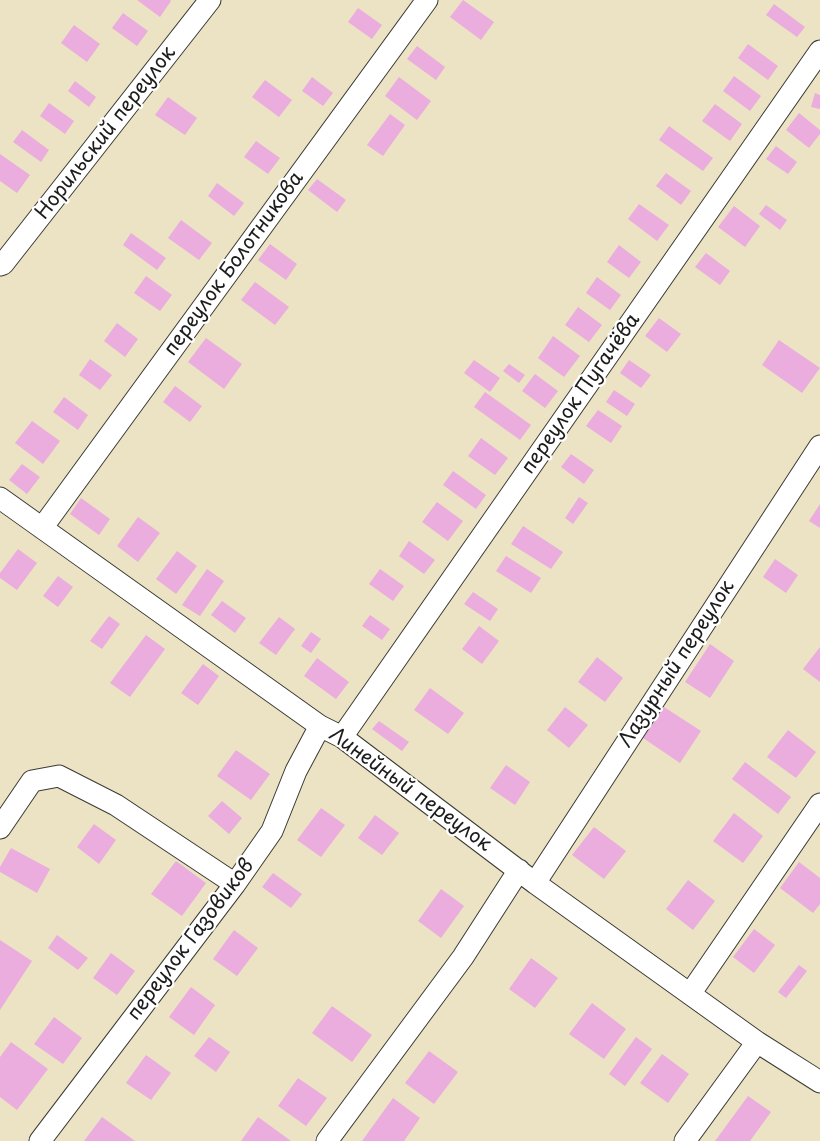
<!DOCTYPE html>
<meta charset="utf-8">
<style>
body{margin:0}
canvas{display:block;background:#ebe3c3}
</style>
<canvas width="820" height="1141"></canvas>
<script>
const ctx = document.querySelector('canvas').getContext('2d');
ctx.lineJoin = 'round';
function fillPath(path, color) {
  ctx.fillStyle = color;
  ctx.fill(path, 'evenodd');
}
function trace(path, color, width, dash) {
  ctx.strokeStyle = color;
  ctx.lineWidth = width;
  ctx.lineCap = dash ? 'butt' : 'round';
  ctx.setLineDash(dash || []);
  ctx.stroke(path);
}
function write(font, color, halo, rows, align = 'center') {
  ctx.font = font + ' "Playpen Sans",sans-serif';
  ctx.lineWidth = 4.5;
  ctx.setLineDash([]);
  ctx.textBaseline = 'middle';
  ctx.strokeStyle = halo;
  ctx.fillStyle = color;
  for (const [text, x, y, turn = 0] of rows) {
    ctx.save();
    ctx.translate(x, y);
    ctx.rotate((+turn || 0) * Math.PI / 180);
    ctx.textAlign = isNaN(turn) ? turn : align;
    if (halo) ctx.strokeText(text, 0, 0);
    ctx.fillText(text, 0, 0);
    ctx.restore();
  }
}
fillPath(new Path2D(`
 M137,0h33l1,1 -11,16z
 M463,0l31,22 -13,18 -31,-23z
 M774,4l31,23 -8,10 -31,-22z
 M358,8l24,17 -10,14 -24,-17z
 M123,13l25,18 -11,15 -25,-18z
 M74,25l26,19 -13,18 -26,-19z
 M748,44l30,22 -10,14 -30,-22z
 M417,46l28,21 -9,13 -29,-21z
 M734,76l27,20 -11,15 -27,-20z
 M312,77l21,16 -10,13 -21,-15z
 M399,77l32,24 -14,19 -32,-24z
 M265,80l27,20 -13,17 -27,-20z
 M75,81l21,16 -7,10 -21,-16z
 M815,93l5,2v14l-9,-2z
 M168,97l29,21 -12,17 -30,-20z
 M49,103l25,18 -9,13 -25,-18z
 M715,104l27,20 -12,17 -28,-20z
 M799,113l21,17v4l-11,14 -23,-18z
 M390,114l15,11 -22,31 -16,-11z
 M669,126l44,32 -10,13 -44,-31z
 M22,130l27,20 -8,12 -28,-20z
 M256,141l24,17 -12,16 -24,-17z
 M776,146l21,16 -9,12 -22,-15z
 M0,154l30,21 -13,18 -17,-12z
 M666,173l25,18 -10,14 -25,-19z
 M317,179l29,21 -9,12 -29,-22z
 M217,183l27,20 -10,13 -26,-20z
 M639,204l30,21 -12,16 -29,-22z
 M766,205l21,15 -7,10 -21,-16z
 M734,206l26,20 -15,21 -27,-20z
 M181,220l31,23 -13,17 -31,-22z
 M131,233l35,25 -9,12 -34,-25z
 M270,244l27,20 -11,16 -28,-20z
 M619,245l22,17 -12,16 -22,-16z
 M706,253l24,18 -10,14 -25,-18z
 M146,276l26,19 -12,16 -26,-18z
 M597,277l24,18 -11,15 -24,-17z
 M255,282l34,25 -14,18 -34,-25z
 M578,307l24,18 -13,17 -24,-17z
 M659,318l22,16 -14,18 -22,-16z
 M117,323l21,16 -13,18 -21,-16z
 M553,336l27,20 -16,21 -26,-19z
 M206,338l36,26 -18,25 -36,-27z
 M779,340l41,28 -18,25 -40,-28z
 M90,359l22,16 -12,15 -21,-15z
 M474,360l26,18 -10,14 -26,-19z
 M629,360l22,15 -10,13 -21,-15z
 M509,364l16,11 -6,8 -16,-12z
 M535,374l23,17 -13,17 -23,-17z
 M175,386l27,20 -12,16 -27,-20z
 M614,390l21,14 -8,12 -21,-14z
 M485,392l46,33 -11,15 -46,-33z
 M64,397l24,18 -10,15 -25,-18z
 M598,410l24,16 -11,17 -25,-17z
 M32,421l28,20 -17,23 -28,-21z
 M481,438l27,20 -13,17 -27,-19z
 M571,454l23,16 -10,14 -23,-17z
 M22,464l18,13 -13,17 -18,-14z
 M453,471l33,24 -10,14 -33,-24z
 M579,497l9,6 -15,21 -8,-6z
 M81,498l29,21 -11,16 -29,-21z
 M437,502l26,19 -15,20 -26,-19z
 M820,504v24l-11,-7z
 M138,517l22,16 -22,29 -21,-16z
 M523,526l40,26 -12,17 -40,-25z
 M409,541l26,19 -11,14 -25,-18z
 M18,549l19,14 -20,27 -17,-12v-5z
 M177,551l20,15 -21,28 -20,-15z
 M506,556l35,22 -10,15 -35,-22z
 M775,559l23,16 -12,18 -23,-16z
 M207,569l17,12 -24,35 -18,-11z
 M380,569l24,17 -11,15 -24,-17z
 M58,576l15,11 -15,20 -15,-11z
 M473,592l25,17 -8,12 -26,-17z
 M222,601l24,17 -11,15 -24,-18z
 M370,615l20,14 -8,11 -20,-14z
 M109,616l11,8 -18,25 -12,-8z
 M279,617l16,12 -19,26 -17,-12z
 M479,626l20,15 -17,23 -20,-15z
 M311,632l10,7 -10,14 -10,-7z
 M146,635l19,14 -35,48 -20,-14z
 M710,644l24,17 -24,37 -25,-16z
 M820,647v35l-17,-13z
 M597,657l26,21 -18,24 -27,-20z
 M317,658l32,24 -13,17 -32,-23z
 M203,664l16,12 -21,29 -17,-12z
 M430,688l34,25 -16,21 -34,-24z
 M565,707l23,18 -19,23 -22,-18z
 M664,707l37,24 -21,32 -37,-25z
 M379,721l30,21 -7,9 -30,-22z
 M788,730l28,22 -20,26 -29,-21z
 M236,750l34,24 -19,26 -34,-24z
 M745,762l46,35 -13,17 -46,-35z
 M506,765l24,17 -15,23 -25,-17z
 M222,801l20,17 -13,16 -21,-18z
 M321,808l24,17 -24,32 -24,-17z
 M734,813l29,23 -20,27 -30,-22z
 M375,815l24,18 -17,22 -24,-17z
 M94,824l22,16 -17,24 -22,-17z
 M594,827l32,24 -22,28 -32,-24z
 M11,848l39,21 -13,24 -37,-21v-5z
 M176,861l30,22 -24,33 -31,-22z
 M799,862l21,16v26l-7,9 -33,-25z
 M273,873l29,21 -11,14 -29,-21z
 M688,880l27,21 -22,29 -27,-21z
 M441,889l23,17 -23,32 -23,-17z
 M754,929l21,16 -21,28 -21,-16z
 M234,930l24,18 -21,28 -24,-17z
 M57,935l31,23 -10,12 -30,-22z
 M0,940l32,21 -32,49z
 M111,953l24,18 -18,24 -24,-17z
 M531,958l27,20 -23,30 -26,-19z
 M799,965l8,6 -21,27 -8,-6z
 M191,987l24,18 -21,30 -25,-18z
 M592,1003l34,26 -22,30 -35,-25z
 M332,1006l40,29 -20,27 -40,-29z
 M54,1017l28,21 -19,26 -29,-20z
 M209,1037l21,15 -14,20 -22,-16z
 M636,1037l16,12 -27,37 -16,-12z
 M11,1042l37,27 -31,41 -17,-13v-40z
 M429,1051l29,21 -24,32 -29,-21z
 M662,1054l27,20 -21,29 -28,-20z
 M146,1055l25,18 -20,27 -25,-17z
 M298,1078l29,20 -21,28 -28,-20z
 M748,1096l23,16 -21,29h-35z
 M393,1098l27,20 -16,23h-42z
 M102,1117l33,24h-51z
 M258,1117l33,24h-50z`), '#eaaddd');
const street = new Path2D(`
 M0,265l3,-1 207,-264
 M0,498l320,228 22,11 193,146 222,159 63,40
 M42,528l385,-528
 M342,737l478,-686
 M0,828l32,-47 27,-5 57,29 119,79
 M535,883l285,-437
 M690,994l130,-190
 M40,1141l195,-257 37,-53 24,-60 24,-45
 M327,1141l136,-184 56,-87
 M685,1141l72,-99`);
trace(street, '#3b3a35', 23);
trace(street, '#fff', 21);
write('20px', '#1c1c1c', '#fff', [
 ["Норильский переулок",106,133,-52],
 ["переулок Болотникова",234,264,-54],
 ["переулок Пугачёва",581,394,-55],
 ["Лазурный переулок",677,664,-57],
 ["Линейный переулок",410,790,36],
 ["переулок Газовиков",191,940,-53]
]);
</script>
